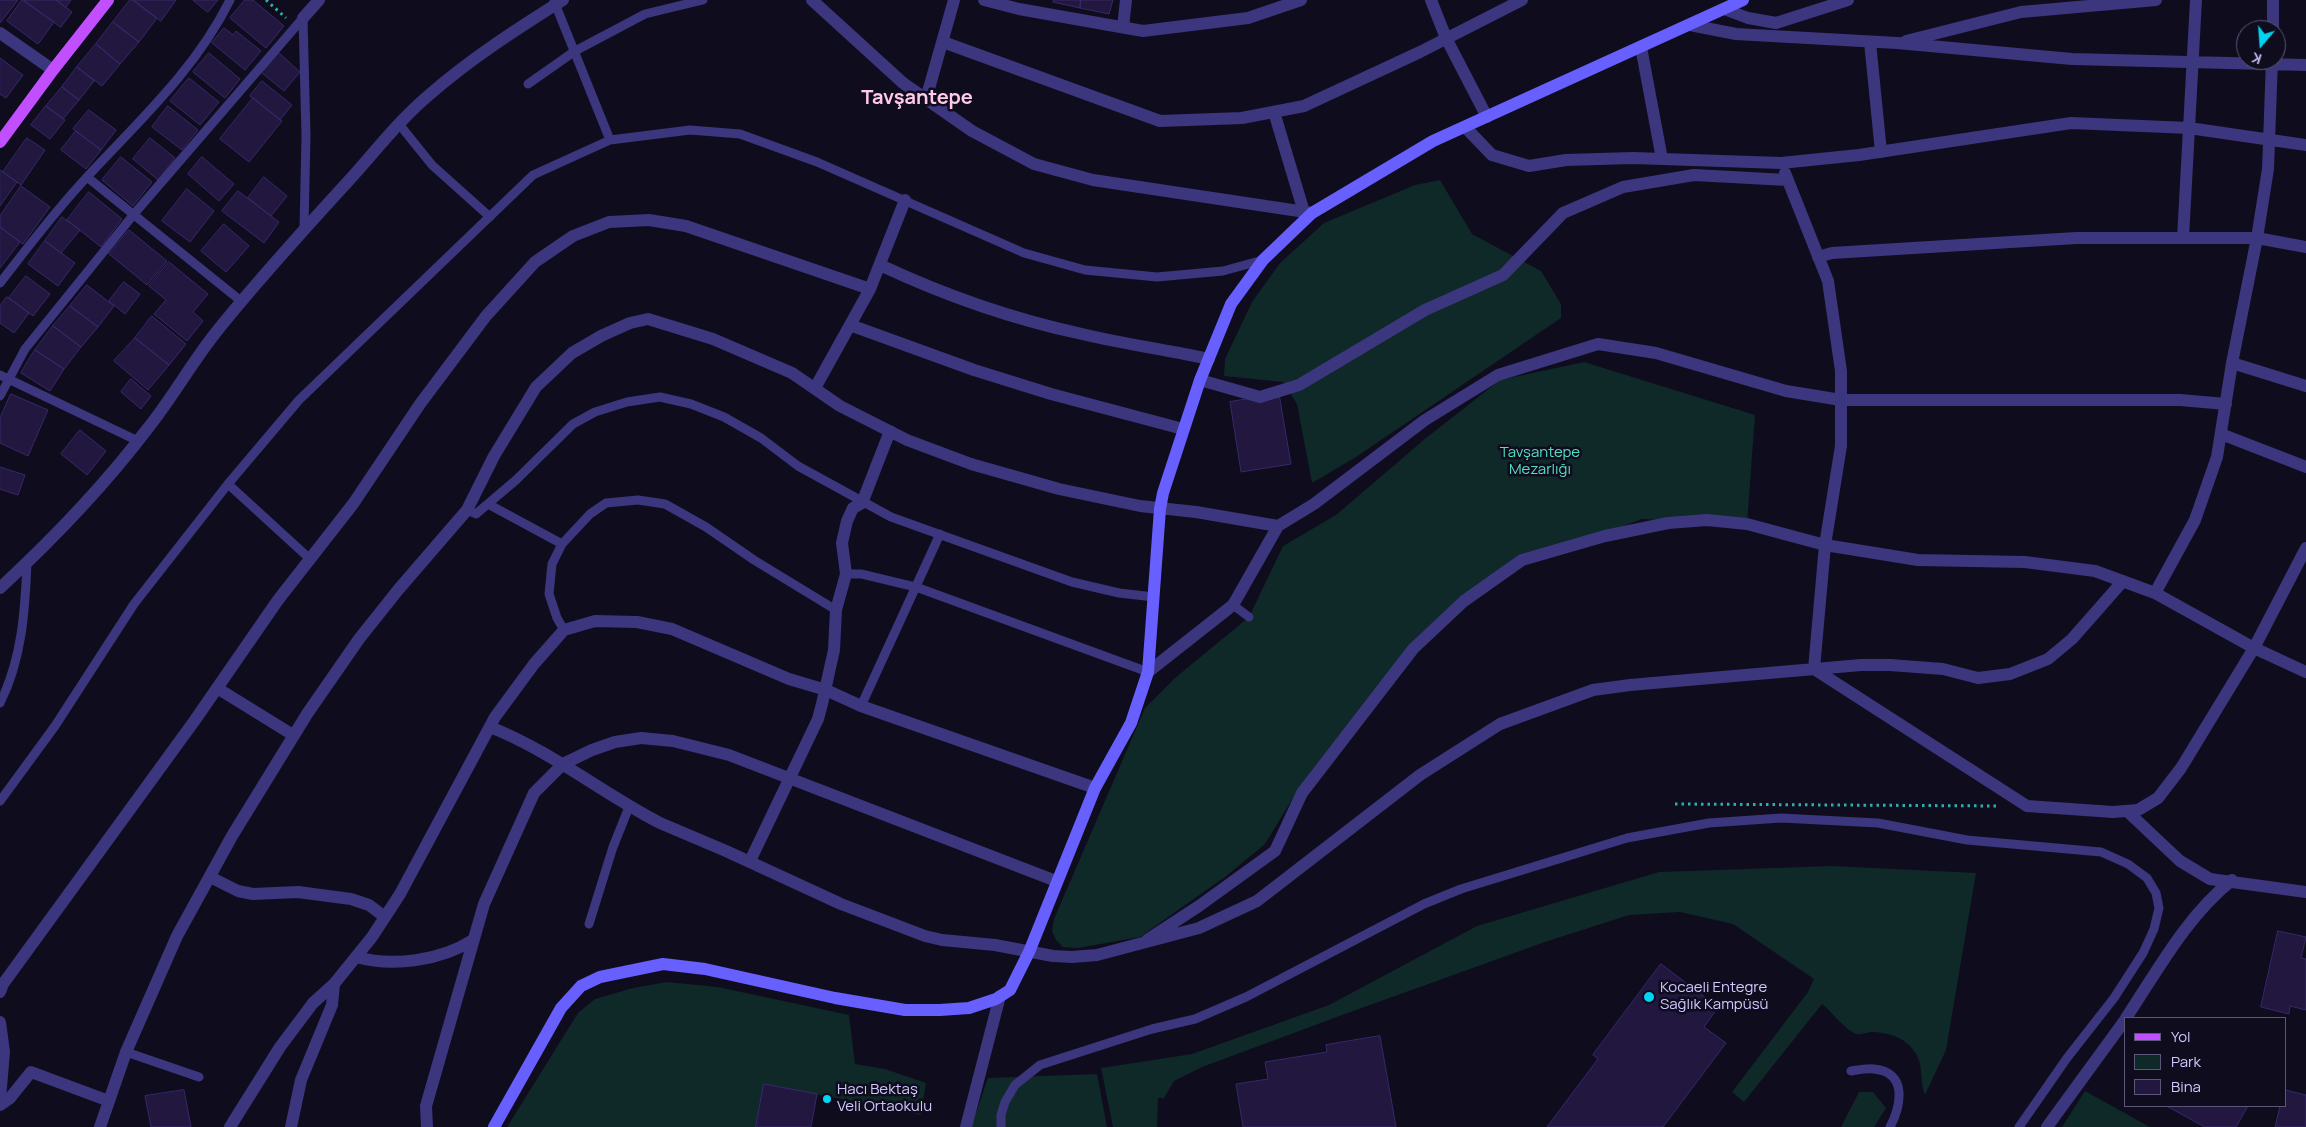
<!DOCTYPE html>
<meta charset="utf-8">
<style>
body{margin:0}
#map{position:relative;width:2306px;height:1127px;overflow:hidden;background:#0f0c1e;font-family:Manrope,sans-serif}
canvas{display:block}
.legend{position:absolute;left:2124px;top:1017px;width:162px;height:90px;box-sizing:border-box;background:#0f0c1e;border:1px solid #5c5778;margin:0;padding:6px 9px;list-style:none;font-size:15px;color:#d0c8ff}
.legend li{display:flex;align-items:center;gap:10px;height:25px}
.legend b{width:25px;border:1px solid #5c5778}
.north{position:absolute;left:2236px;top:20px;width:50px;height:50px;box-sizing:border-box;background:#0f0c1e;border:1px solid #5c5778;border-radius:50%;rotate:198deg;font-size:14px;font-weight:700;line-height:20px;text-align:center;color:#d0c8ff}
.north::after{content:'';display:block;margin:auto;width:18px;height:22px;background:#00d4f3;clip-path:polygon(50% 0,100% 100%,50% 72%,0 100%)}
</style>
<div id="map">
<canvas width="2306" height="1127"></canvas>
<ul class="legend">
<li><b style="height:6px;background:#c24fff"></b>Yol</li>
<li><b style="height:14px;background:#0f2828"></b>Park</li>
<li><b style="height:14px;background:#21173f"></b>Bina</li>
</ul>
<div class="north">K</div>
</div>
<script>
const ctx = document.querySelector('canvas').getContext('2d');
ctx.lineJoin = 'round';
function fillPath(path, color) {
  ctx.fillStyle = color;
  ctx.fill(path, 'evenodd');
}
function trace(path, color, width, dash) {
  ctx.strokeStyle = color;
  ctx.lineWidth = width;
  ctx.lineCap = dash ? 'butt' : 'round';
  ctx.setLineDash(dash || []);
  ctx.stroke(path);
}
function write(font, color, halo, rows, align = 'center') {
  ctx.font = font + ' Manrope,sans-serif';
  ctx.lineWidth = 5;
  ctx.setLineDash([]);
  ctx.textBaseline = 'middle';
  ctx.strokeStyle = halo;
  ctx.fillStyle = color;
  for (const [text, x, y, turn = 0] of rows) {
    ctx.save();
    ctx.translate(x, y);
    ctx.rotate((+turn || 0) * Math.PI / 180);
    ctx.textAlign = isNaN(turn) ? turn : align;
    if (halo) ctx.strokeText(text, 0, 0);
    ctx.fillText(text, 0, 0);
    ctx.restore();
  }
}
fillPath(new Path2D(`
 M1440,180l32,54 69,37 20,33v14l-205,139 -44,26 -15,-79 -14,-22 -59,-6 1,-17 27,-57 28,-39 44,-40 91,-38z
 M1584,362l171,53 -8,109 -105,-5 -131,49 -49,29 -169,201 -28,46 -40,33 -85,60 -62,11 -15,-1 -7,-7 -4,-9 2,-12 91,-211 30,-30 74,-61 34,-71 53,-31 90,-77 74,-58z
 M1832,866l144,7 -30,177 -21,45c-6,-13 -1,-28 -9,-41 -9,-16 -26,-21 -43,-22 -5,0 -11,3 -16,2 -10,-2 -26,-23 -35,-30l-78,98 -12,-10 76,-100 6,-13 -81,-55 -53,-12 -51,3 -84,27 -200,72 -143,53 -28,14 -10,17h-6l-1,29h-44l-12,-59 91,-14 137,-49 148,-79 182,-54z
 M667,982l51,5 131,28 6,49 30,5 41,14 -5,32 -156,-31 -9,43h-249l71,-114 17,-14 38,-11z
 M1097,1074l10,53h-136l17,-49z
 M2085,1091l65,36h-88z
 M1859,1092h14l13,16 -12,19h-33z`), '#0f2828');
const building = new Path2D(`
 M0,0h18l-18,23z
 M22,0l32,22 -16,22 -31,-23z
 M24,0h32l16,12 -11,15z
 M56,0h15l-5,7z
 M130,0h3l24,18 -18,24 -26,-20z
 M133,0h43l-15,21z
 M193,0h25l-10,12z
 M245,0h8l31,26 -18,22 -36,-30z
 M1054,0h27l-1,8 -27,-6z
 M1081,0h32l-4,14 -29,-6z
 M113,22l26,20 -19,22 -24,-20z
 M224,28l9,7 3,-4 25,20 -16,19 -33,-27z
 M96,44l24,20 -18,22 -25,-19z
 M209,53l31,26 -15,19 -32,-26z
 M279,53l21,19 -16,19 -22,-18z
 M0,58l23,17 -17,23 -6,-4z
 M77,67l17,14 -15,19 -17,-13z
 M189,78l30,24 -19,23 -30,-24z
 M262,81l30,24 -12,15 -30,-24z
 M62,87l17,13 -16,19 -17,-13z
 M253,98l29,23 -33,41 -29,-23z
 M46,106l19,14 -15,19 -19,-14z
 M168,106l30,24 -16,20 -30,-23z
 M89,110l27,20 -15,20 -28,-21z
 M76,131l25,19 -15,19 -25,-19z
 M27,138l18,12 -24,35 -18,-13z
 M150,138l25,20 -17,22 -25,-21z
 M121,157l31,25 -19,24 -31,-26z
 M202,157l32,27 -15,17 -31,-27z
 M0,170l17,12 -17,24z
 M264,177l23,19 -16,20 -23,-18z
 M21,186l29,21 -27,37 -23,-17v-11z
 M187,189l27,22 -24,31 -28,-21z
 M238,191l41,31 -15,21 -42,-32z
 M89,192l33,27 -21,28 -34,-27z
 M62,217l18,13 -19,23 -16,-12z
 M224,224l25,22 -23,26 -25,-21z
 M0,227l20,15 -20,26z
 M129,230l38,31 -20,24 -38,-31z
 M45,241l30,22 -17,23 -30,-22z
 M169,262l39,32 -15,18 10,9 -16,20 -33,-27 12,-14 -17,-14z
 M26,276l24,18 -17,22 -24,-18z
 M124,282l16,12 -15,20 -16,-13z
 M87,285l27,21 -16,21 -28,-21z
 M7,297l22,16 -15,20 -14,-10v-17z
 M70,306l28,21 -17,20 -28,-21z
 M152,316l34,28 -17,21 -34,-27z
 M53,326l28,21 -17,22 -29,-19z
 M135,338l34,27 -21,25 -34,-29z
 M35,350l29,19 -14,22 -29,-18z
 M131,379l20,17 -10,13 -20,-17z
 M11,394l37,16 -20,46 -28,-13v-25z
 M1279,394l12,70 -50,8 -11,-70z
 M80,430l26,21 -19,24 -26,-21z
 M0,467l25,8 -7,20 -18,-6z
 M2278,931l28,6 -5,21 5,1v51l-16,-4 -1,8 -28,-7z
 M1661,964l57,43 -14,20 22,16 -63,84h-116l51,-68 -5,-4z
 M1380,1036l16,91h-153l-7,-43 32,-5 -3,-17 62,-10 -1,-7z
 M764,1084l53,10 -6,33h-55z
 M184,1090l7,37h-40l-6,-31z
 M2285,1090l21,5v32h-31l5,-21h5z
 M2167,1106h81l-12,21h-31z`);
fillPath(building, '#21173f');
trace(building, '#38296b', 1);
trace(new Path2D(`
 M266,0l20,18
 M1675,804l323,2`), '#2bb0ac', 3, [2.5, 4]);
trace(new Path2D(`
 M554,1l56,139
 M303,18l3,118 -2,92
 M528,84l47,-33 70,-37 58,-14
 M399,124l33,41 58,52
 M87,177l154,124
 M0,283c28,-36 55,-72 87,-106 52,-56 109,-108 143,-177
 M0,375l138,66
 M0,396l25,-47 109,-135 169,-196
 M228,484l82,75
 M488,504l74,40
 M467,510l9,4 40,-34 57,-56 22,-12 32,-10 33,-5 31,7 33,13 37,21 37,28 93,51 181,65 47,11 35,4
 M846,574h16l54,13 232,85
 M1233,605l16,12
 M564,630l-7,-12 -8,-24 3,-30 10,-20 28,-30 16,-11 32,-3 27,4 41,23 48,33 82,50
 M0,703c22,-44 25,-92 27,-140
 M861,706l79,-172
 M0,801l55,-75 79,-122 94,-120 71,-84 234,-225 77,-35 80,-10 50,4 77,28 207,91 61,17 72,7 66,-6 40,-11
 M589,924l24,-77 16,-40
 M126,1052l73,25
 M1851,1071c7,-1 16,-3 23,-2 34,3 27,37 16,58
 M1001,1127v-12l4,-13 10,-17 25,-20 112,-36 43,-10 51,-22 178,-93 37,-15 166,-51 82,-15 72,-5 97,5 89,17 134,12 27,12 19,14 9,15 3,15 -5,21 -11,24 -29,45 -47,60 -48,69`), '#3b367d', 9);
trace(new Path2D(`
 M812,0l91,83 69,48 62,33 59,16 219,33
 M984,0l35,9 124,22 105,-13 53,-18
 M1431,0l15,38 41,79
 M1724,9l24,9 28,5 72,-23
 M303,18l16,-18
 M1690,25l46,9 161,9 175,16 234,6
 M1123,27l3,-27
 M2273,30v-30
 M0,33l53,37
 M1906,41l115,-29 135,-12
 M943,42l217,79 82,-3 62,-12 116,-54 102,-52
 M1870,42l11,110
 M1641,47l21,112
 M926,99l28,-99
 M1274,112l30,100
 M1465,127l27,28 37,11 37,-6 67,-2 148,5 78,-8 212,-32 118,5 117,17
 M1785,173l43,108 13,90v75l-16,99 -11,124
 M2183,238l13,-238
 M1818,257l14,-4 244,-15h181l49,9
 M880,265c64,30 132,54 202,69 42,10 85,16 127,25
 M850,325l124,45 77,24 132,35
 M2232,363l74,23
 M1200,380l60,17 39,-12 126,-75 78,-35 60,-62 60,-26 71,-12 93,5
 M815,388l55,-99 35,-89
 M2221,434l85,33
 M0,588c53,-49 104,-102 148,-160 25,-31 44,-66 69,-97 40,-50 82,-96 125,-143 29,-31 55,-66 87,-93 41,-36 88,-66 134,-95
 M2155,593l40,-73 22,-63 15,-94 25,-125 11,-69 4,-109
 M1814,669l213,137 86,6 25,-2 20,-12 23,-30 73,-120 52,-100
 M1148,672l85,-67 45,-79 36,-22 111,-84 73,-45 100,-31 58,9 130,38 55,9h339l46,4
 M217,688l76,47
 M490,727c61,24 112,66 170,96l66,28 115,53 84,32 17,4 53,5 58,11 19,1 25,-2 102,-27 58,-27 163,-126 80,-51 93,-34 37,-5 231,-20h29l53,4 35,9 32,-4 38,-15 24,-20 51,-58
 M2128,812l52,49 30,18 96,13
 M750,861l68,-142 4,-15 12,-54 2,-40 10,-36 -4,-31 5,-22 6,-13 9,-5 28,-72
 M210,877l28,14 15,3 45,-2 53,7 18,6 16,12
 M1147,940l52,-34 76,-55 27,-58 111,-144 51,-48 58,-41 83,-24 63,-13 39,-3 40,4 78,21 93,15 107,2 70,9 60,22 99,55 52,24
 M356,957c37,10 84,4 117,-17
 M0,992l3,-8 192,-264 83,-120 75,-96 67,-100 66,-88 49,-54 38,-26 36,-14 40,-2 37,6 184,63
 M2126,1018c32,-48 60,-101 106,-138
 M0,1022l4,30 -4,47
 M0,1105l10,-7 21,-26 78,29
 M100,1127l26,-75 51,-116 55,-100 75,-122 52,-75 39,-49 69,-80 27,-54 42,-69 36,-34 29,-17 29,-13 18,-4 65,20 79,34 48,33 67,34 64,24 88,25 81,17 56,6 82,14
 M230,1127l50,-80 33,-44 21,-19 38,-47 28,-43 95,-177 39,-53 30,-34 31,-9 42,1 35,7 117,50 37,11 35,16 234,82
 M291,1127l10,-47 31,-75 2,-21
 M427,1127l-1,-21 58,-202 50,-111 29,-29 29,-14 23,-8 26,-4 32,3 56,14 327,126
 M966,1127l34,-131
 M2047,1127l78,-107`), '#3b367d', 12);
trace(new Path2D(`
 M494,1127l67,-119 20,-22 19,-9 63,-13 42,5 130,29 70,12h35l29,-2 27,-9 14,-9 19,-38 66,-164 36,-65 17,-51 12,-163 3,-16 37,-113 31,-76 32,-44 49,-47 121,-72 310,-141`), '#685fff', 12);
trace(new Path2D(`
 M0,142l53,-72 55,-70`), '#c24fff', 12);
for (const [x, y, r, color] of [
 [1649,997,6,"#00d4f3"],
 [827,1099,5,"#00d4f3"]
]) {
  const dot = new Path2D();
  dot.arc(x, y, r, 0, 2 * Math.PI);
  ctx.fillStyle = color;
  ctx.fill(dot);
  trace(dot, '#0f0c1e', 2);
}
write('15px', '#54dfc1', '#0f0c1e', [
 ["Tavşantepe",1540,453],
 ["Mezarlığı",1540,470]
]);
write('15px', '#d0c8ff', '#0f0c1e', [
 ["Kocaeli Entegre",1660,988],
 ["Sağlık Kampüsü",1660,1005],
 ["Hacı Bektaş",837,1090],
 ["Veli Ortaokulu",837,1107]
], 'left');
write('bold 20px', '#ffcaea', '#0f0c1e', [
 ["Tavşantepe",917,98]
]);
</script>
